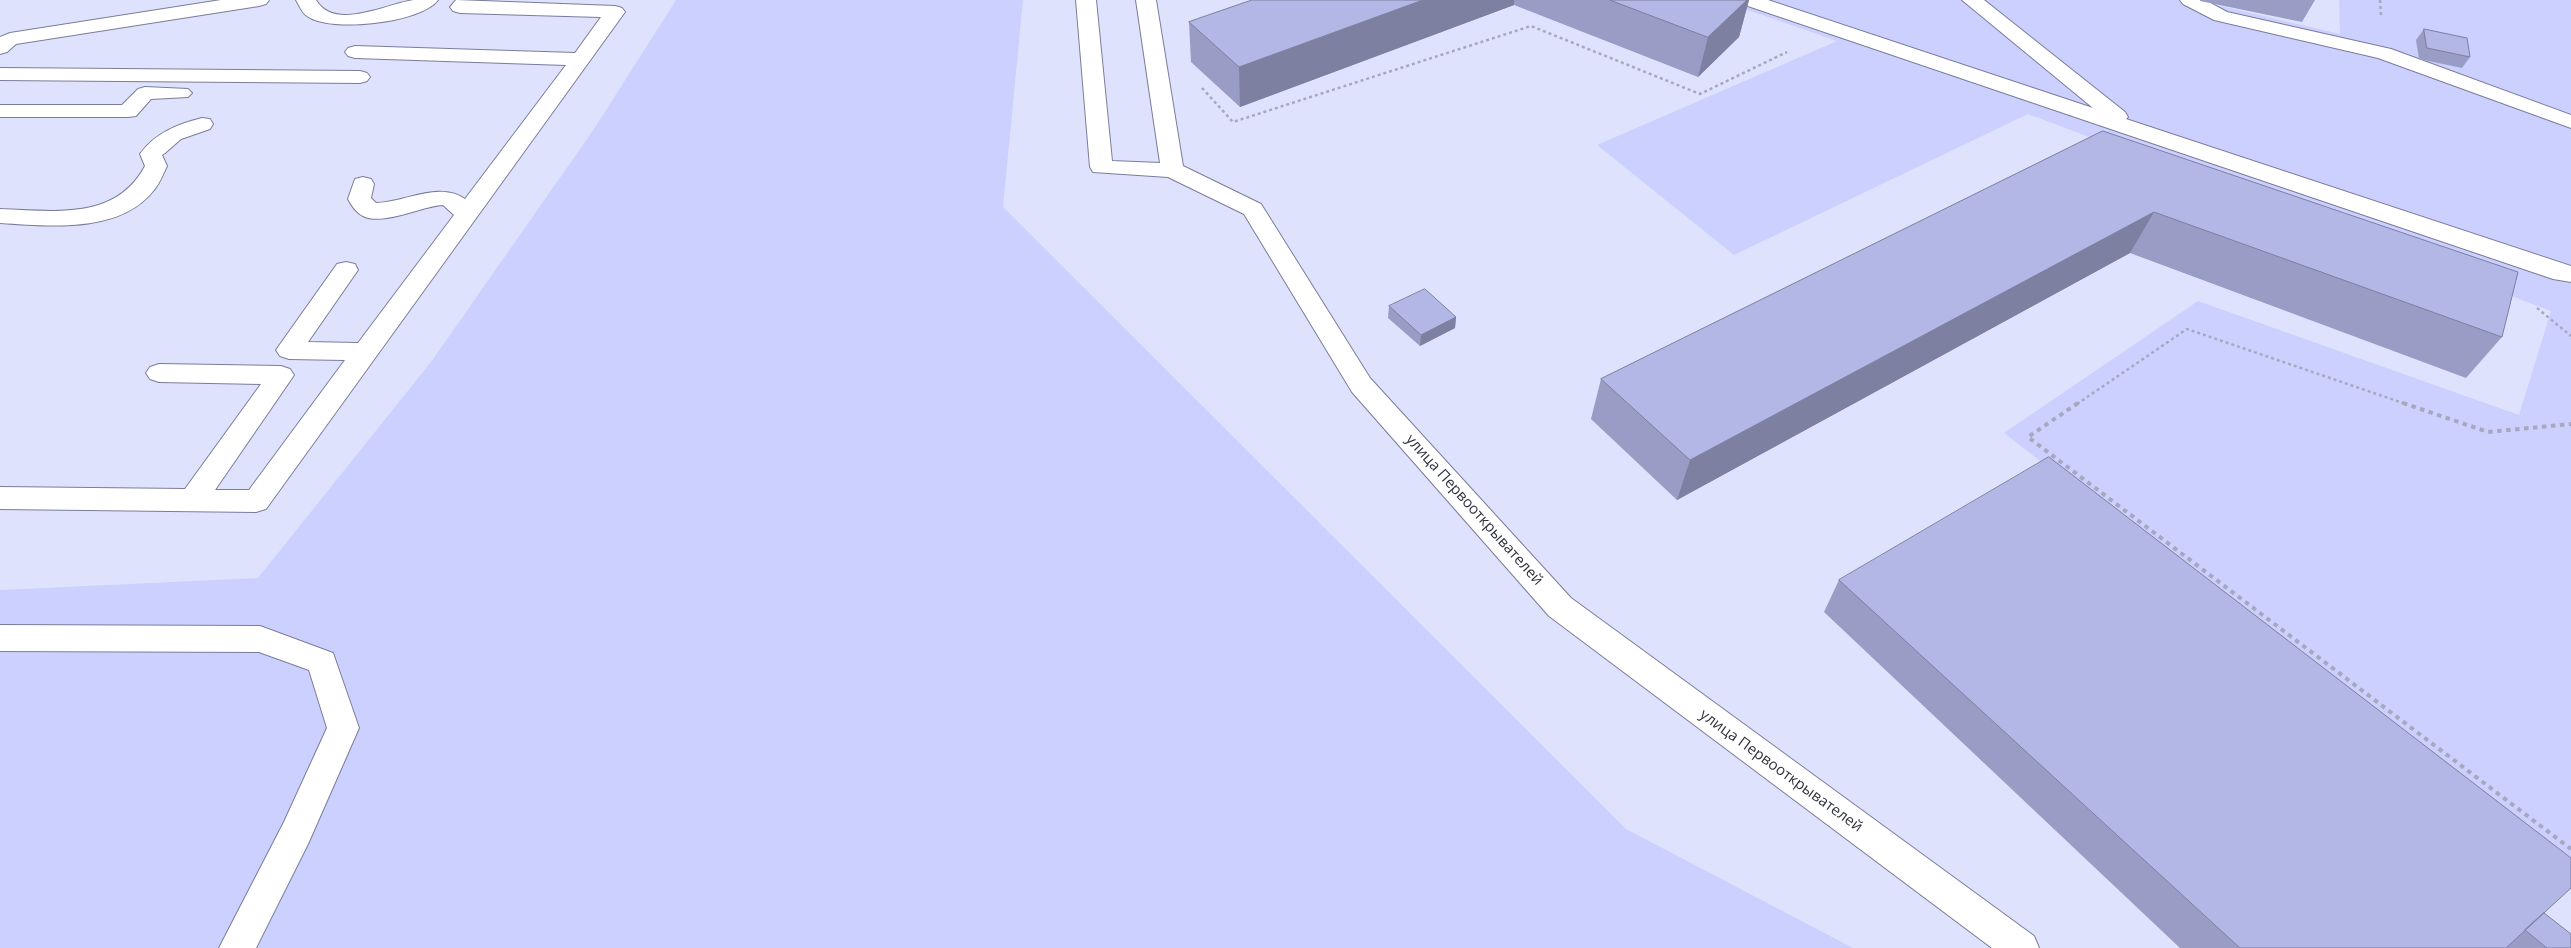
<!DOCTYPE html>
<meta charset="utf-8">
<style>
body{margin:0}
canvas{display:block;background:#dfe2fc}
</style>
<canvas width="2571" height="948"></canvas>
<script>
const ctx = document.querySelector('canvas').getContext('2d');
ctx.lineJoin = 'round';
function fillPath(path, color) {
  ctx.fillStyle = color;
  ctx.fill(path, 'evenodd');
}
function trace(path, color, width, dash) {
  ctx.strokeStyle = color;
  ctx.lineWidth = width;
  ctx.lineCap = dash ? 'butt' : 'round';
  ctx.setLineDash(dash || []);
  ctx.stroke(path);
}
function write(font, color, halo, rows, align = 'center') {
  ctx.font = font + ' "Open Sans",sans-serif';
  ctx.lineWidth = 4;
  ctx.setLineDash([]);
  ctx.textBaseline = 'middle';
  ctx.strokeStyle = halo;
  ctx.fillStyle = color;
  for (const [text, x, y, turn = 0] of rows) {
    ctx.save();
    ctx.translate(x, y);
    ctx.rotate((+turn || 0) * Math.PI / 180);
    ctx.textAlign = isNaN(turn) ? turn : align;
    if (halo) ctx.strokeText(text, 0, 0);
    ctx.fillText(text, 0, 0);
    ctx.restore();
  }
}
fillPath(new Path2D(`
 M676,0h347l-20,207 623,622 227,119h-1853v-358l258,-12 173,-216 163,-233z
 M1719,0h476l145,34 -1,-34h232v871l-567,-438 194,-132 321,114 32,-104 -523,-197 -294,141 -137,-110 240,-104z`), '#ccd0ff');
const minor = new Path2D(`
 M221,0h48l-3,4 -7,2 -243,38 -9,8 -7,2v-17l10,-4z
 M296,0h20c19,32 72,3 98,0 8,0 16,0 24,0 -16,23 -109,33 -131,16 -5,-3 -8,-11 -11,-16z
 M456,0l159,6 7,2 3,4 -359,497 -10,3 -256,-3v-22l185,2 76,-105 -102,-2 -9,-3 -4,-6 4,-6 9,-3 122,2 9,3 4,6 -4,6 -75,109h34l96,-130 -56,-1 -9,-3 -4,-6 61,-86 9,-2 9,2 3,6 -50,72 50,1 96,-128 -11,-10c-21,1 -60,21 -80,11 -6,-3 -12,-11 -15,-17l7,-20 8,-2 8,2 3,5 -3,14 5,5c30,-1 63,-22 89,-4l101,-134 -211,-7 -7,-2 -3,-4 3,-4 7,-2 220,7 26,-36 -141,-4 -7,-2 -3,-4z
 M1076,0h20l16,161 48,2 -24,-163h20l27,166 78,38 109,174 201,220 463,338 5,12h-47l-443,-332 -197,-224 -108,-178 -76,-37 -75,-5 -3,-5z
 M1739,0h29l325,108 -131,-108h22l141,112 3,5 -2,2 445,147v16l-18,-3 -811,-275z
 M2180,0h25l22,12 164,37 180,66v13l-193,-70 -164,-38 -31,-16z
 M0,68l360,3 7,2 3,4 -3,4 -7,2 -360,-3z
 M145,87l43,2 4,4 -4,4 -37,2 -15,17 -8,1h-128v-12h122l16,-16z
 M202,118l8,1 3,5 -3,5 -29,10 -16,14 -3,2 5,11c-4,8 -7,17 -13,24 -34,44 -105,36 -154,33v-14c54,2 116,12 145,-43l-5,-12c15,-21 38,-30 62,-36z
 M0,625l260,1 73,27 26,75 -51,116 -52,104h-37l65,-126 43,-94 -18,-58 -50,-18 -259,-1z`);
trace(minor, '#7a7d9a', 2);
trace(new Path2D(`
 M2380,0l1,15
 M1202,88l31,34 298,-96 169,68 87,-42
 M2537,308l34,28
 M2077,404l110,-75 219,75`), '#a6a8be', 2.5, [3, 3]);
trace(new Path2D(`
 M2078,403l-50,34 543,412
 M2403,403l85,29 83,-8`), '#a6a8be', 4, [4.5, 4.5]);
fillPath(minor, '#fff');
fillPath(new Path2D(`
 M1252,0h497l-10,37 -41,40 -184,-72 -274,102 -49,-45 -2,-40z
 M2200,0h115l-13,22 -102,-21z
 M2424,29l46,28 -8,11 -43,-9 -3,-19z
 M2103,131l399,206 -36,41 -336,-125 -453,247 -86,-81 10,-40z
 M1389,306l67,11 -1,11 -35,18 -32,-28z
 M1839,580l705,333 27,35h-391l-356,-336z`), '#999dc5');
fillPath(new Path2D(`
 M1423,0h91v5l-274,102 -1,-40z
 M1747,0h2l-10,37 -41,40 10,-40z
 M2154,212l-24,41 -453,247 13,-40z
 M1456,317l-1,11 -35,18 1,-11z`), '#7d80a0');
const building = new Path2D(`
 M1252,0h171l-184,67 -50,-45z
 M1610,0h137l-39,37z
 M2424,29l43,9 3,19 -43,-9z
 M2103,131l415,141 -16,65 -348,-125 -464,248 -89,-81z
 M1425,289l31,28 -35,18 -32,-29z
 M2049,457l522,401v30l-65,60h-266l-401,-368z
 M2544,913l27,21v14h-24l-22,-18z`);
fillPath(building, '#b2b7e5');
trace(building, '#7d80a0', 1);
write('15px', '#30323e', '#fff', [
 ["улица Первооткрывателей",1474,510,48],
 ["улица Первооткрывателей",1781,771,36]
]);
</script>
